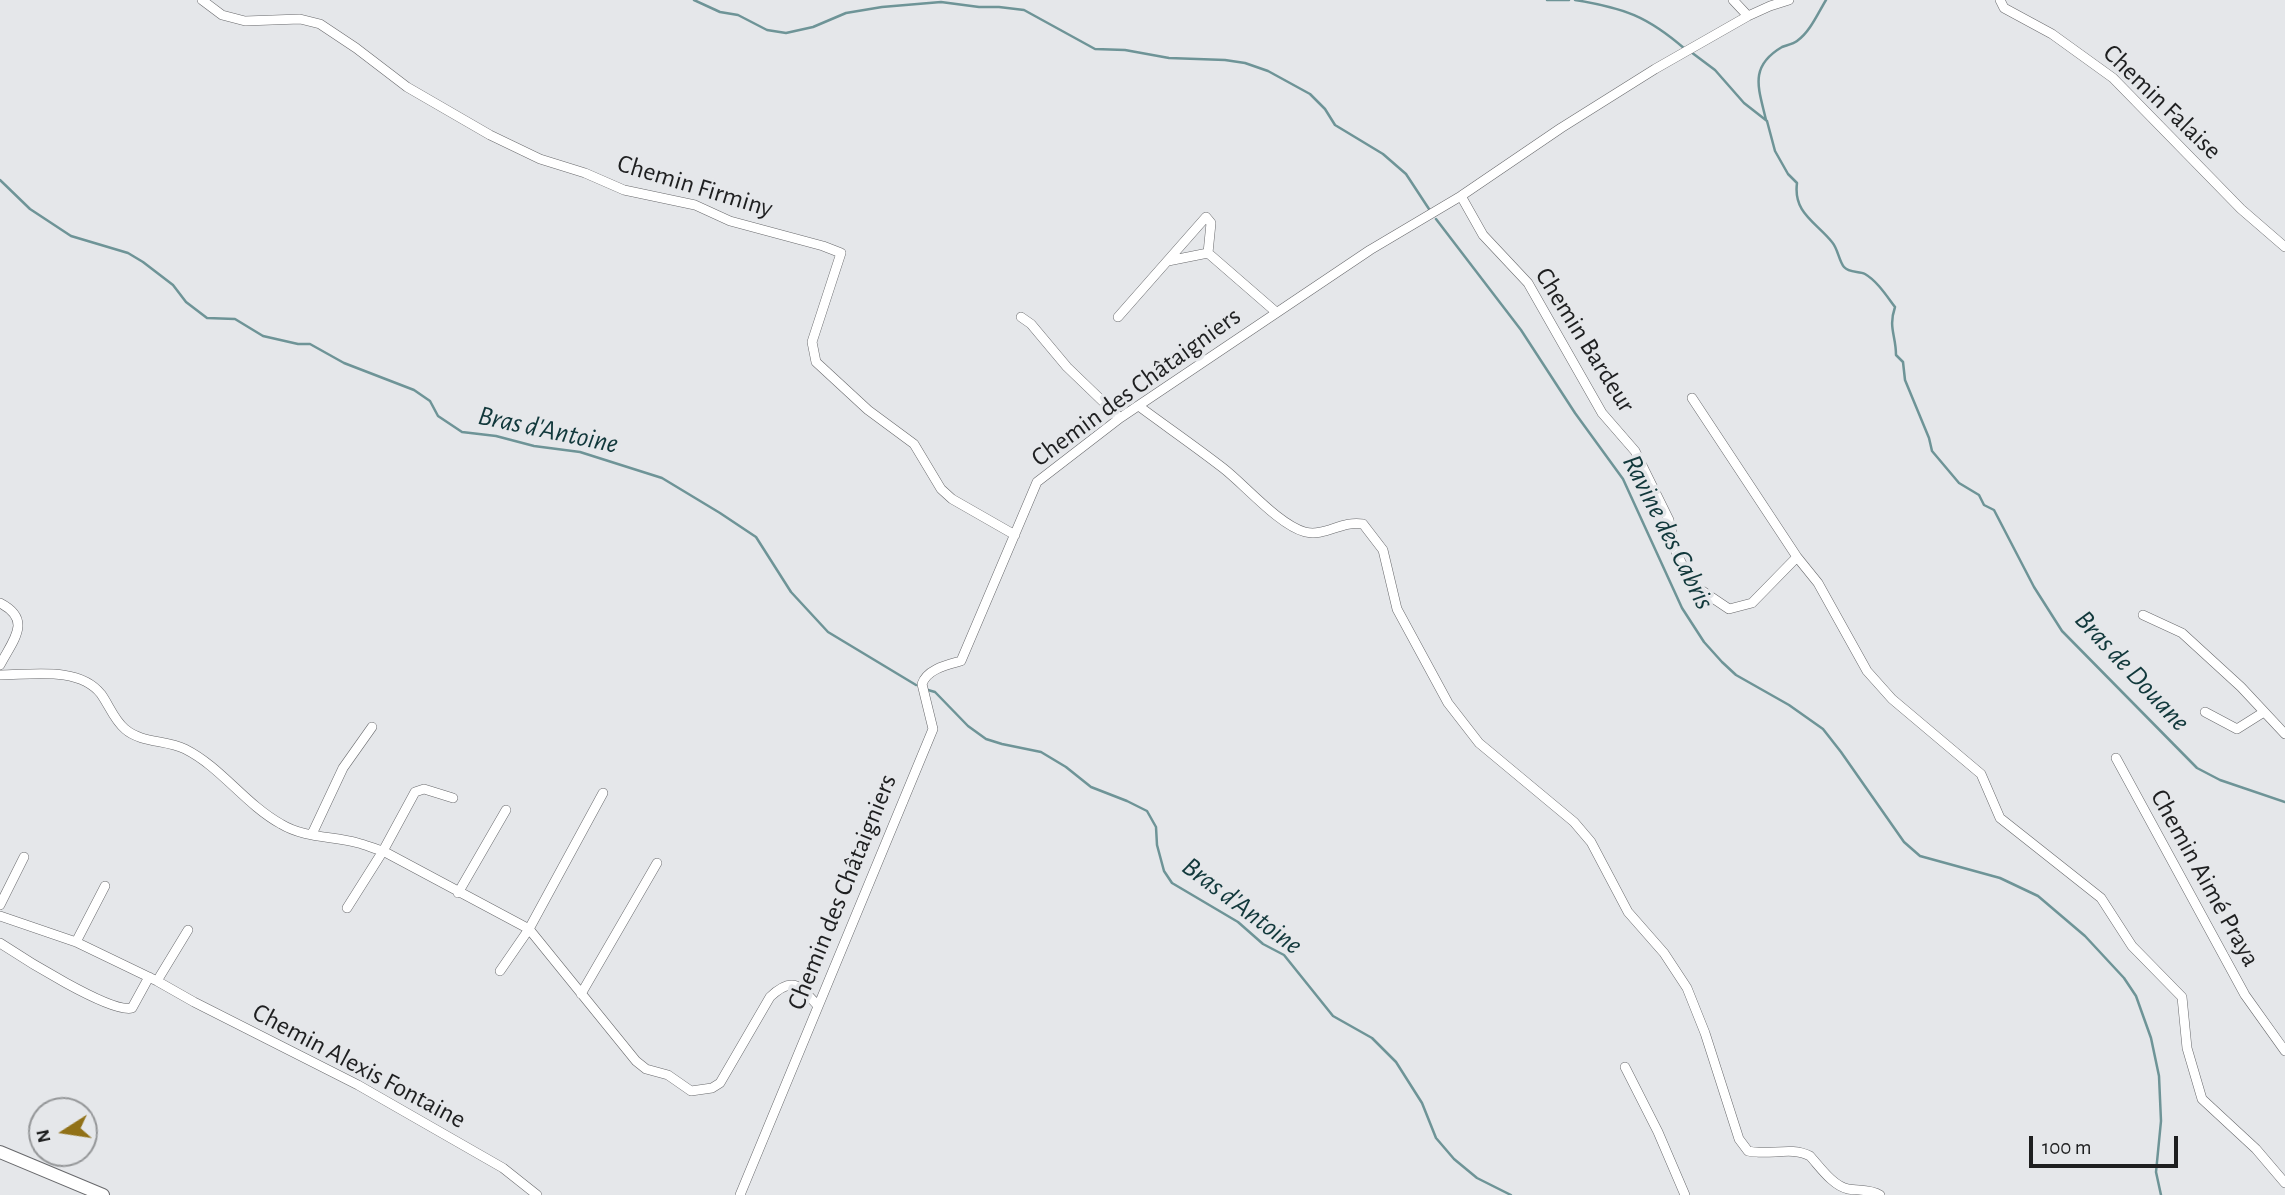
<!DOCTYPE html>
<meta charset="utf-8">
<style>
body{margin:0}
#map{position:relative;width:2285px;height:1195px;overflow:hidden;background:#e5e7ea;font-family:"Alegreya Sans",sans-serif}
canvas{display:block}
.north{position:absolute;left:28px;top:1097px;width:70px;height:70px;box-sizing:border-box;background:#e5e7ea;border:2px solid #959799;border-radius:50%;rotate:258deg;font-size:19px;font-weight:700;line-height:28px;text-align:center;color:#1e1f20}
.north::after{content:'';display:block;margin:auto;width:24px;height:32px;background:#917117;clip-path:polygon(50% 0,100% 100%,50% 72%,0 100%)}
.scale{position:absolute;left:2029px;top:1136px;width:149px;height:32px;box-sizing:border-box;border:4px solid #1e1f20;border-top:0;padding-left:9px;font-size:21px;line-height:24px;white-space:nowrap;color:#1e1f20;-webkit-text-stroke:5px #e5e7ea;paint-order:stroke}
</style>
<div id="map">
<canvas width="2285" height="1195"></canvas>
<div class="north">N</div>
<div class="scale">100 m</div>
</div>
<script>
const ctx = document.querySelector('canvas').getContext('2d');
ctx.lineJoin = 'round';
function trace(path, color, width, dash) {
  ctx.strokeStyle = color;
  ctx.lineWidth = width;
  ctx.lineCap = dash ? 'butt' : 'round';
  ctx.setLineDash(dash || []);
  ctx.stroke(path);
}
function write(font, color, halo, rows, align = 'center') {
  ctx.font = font + ' "Alegreya Sans",sans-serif';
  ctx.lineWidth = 7;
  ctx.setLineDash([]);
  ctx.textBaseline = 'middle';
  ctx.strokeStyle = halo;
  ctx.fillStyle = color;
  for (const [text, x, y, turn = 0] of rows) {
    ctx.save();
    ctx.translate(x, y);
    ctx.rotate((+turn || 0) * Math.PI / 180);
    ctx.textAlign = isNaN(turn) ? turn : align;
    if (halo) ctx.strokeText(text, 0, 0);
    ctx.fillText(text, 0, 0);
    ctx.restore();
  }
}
trace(new Path2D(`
 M694,0l26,12 18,3 29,15 19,3 27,-6 33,-14 36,-6 59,-5 38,5h20l25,3 71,39 30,1 44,8 56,2 20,3 23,8 42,23 15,15 10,16 48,29 23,20 23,35
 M1547,0h22
 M1575,0c49,8 72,16 110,49
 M1691,52l24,18 29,33 23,18 8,30 13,23 9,9c-4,30 19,39 35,59 6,7 7,19 12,25 5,6 15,4 21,7 12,7 21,21 30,33 -7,21 1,28 1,48l7,7 2,18 24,58 3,13 27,32 20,12 5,10 10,5 40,77 28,44 135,137 23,12 65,22
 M1766,120c-7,-31 -18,-53 16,-73 5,-2 11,-3 15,-6 13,-9 21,-28 29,-41
 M0,180l30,29 41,27 57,17 15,9 30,23 13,17 21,16 28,1 28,17 35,8h12l34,19 70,27 16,11 8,15 24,16 34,4 38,10 46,6 82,26 58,35 36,24 35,55 37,40 88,53
 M1436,219l85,111 54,83 48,66 59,129 22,34 18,20 14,13 53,30 34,24 18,23 63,90 16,14 80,22 38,18 47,40 39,42 12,18 15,42 8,38 2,45 -5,51 5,23
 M928,690l7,2 33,34 18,13 16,5 39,8 25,15 25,20 36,14 20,10 9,16 1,18 7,26 8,12 66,39 25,22 21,11 49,61 39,22 24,24 26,41 14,35 18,21 23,19 34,17`), '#6e9497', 2.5);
const minor = new Path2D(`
 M202,0l20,15 23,6 55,-2 20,5 36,24 51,39 83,48 50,24 45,14 39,17 71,15 35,16 93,25 18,7 -29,89 4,20 52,48 46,34 27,45 11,10 63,36
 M1733,0l15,16
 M2000,0l4,8 48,26 61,44 128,131 44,38
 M1461,196l22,39 45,48 74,130 33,38 34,69 7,32 16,32 37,25 23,-6 45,-46 21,26 49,88 25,28 89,75 19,44 101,80 31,48 50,51 5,51 15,51 54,50 29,34
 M1168,261l40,-8 68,59
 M1021,317l10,7 36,43 53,51
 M1118,317l88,-100 5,6 -3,30
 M1692,398l105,159
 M1140,407c27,20 56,40 83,61 22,17 56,57 82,64 20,5 37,-12 58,-8l20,26 14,59 51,94 31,40 95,79 17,20 37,70 36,41 23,35 18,45 34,106 9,12c21,5 43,-5 62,5 10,11 23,30 38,33 11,2 22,0 32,6
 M0,603c33,17 13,37 0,62
 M2143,615l39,18 59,54 44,47
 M0,675c31,0 79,-9 101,19 8,11 13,26 24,35 16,14 41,11 60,20 36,18 60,55 96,75 23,14 51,12 77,19 8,2 17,6 25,8l146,78 107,132 10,8 22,6 23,16 21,-3 8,-5 50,-86c23,-22 30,-11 48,9
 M2205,712l32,17 27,-17
 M2116,758l129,237 40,56
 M312,834l31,-66 29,-41
 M458,893l48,-83
 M0,905l24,-48
 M347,908l36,-57 32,-59 9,-3 29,9
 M0,916l76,26 81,39 37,21 164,83 145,83 34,27
 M76,942l29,-56
 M0,943c21,14 111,71 132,65l17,-31
 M500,971l29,-42 74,-136
 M157,981l31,-51
 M581,994l76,-131
 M1625,1067l33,65 27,63
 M740,1195l193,-466 -11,-45c5,-15 25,-19 39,-23l76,-179 83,-64 250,-168 91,-54 100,-68 94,-59 93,-53 22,-10 19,-6`);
const secondary = new Path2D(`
 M0,1152l103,43`);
trace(minor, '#68696c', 10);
trace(secondary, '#68696c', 14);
trace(minor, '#fff', 9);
trace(secondary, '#fff', 12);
write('26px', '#1e1f20', '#e5e7ea', [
 ["Chemin Falaise",2162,102,44],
 ["Chemin Firminy",695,186,17],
 ["Chemin Bardeur",1585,340,58],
 ["Chemin des Châtaigniers",1136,387,-36],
 ["Chemin Aimé Praya",2205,878,61],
 ["Chemin des Châtaigniers",842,892,-68],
 ["Chemin Alexis Fontaine",359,1066,28]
]);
write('italic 28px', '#11383b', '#e5e7ea', [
 ["Bras d'Antoine",548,430,12],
 ["Ravine des Cabris",1668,532,63],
 ["Bras de Douane",2132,671,47],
 ["Bras d'Antoine",1242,906,37]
]);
</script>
